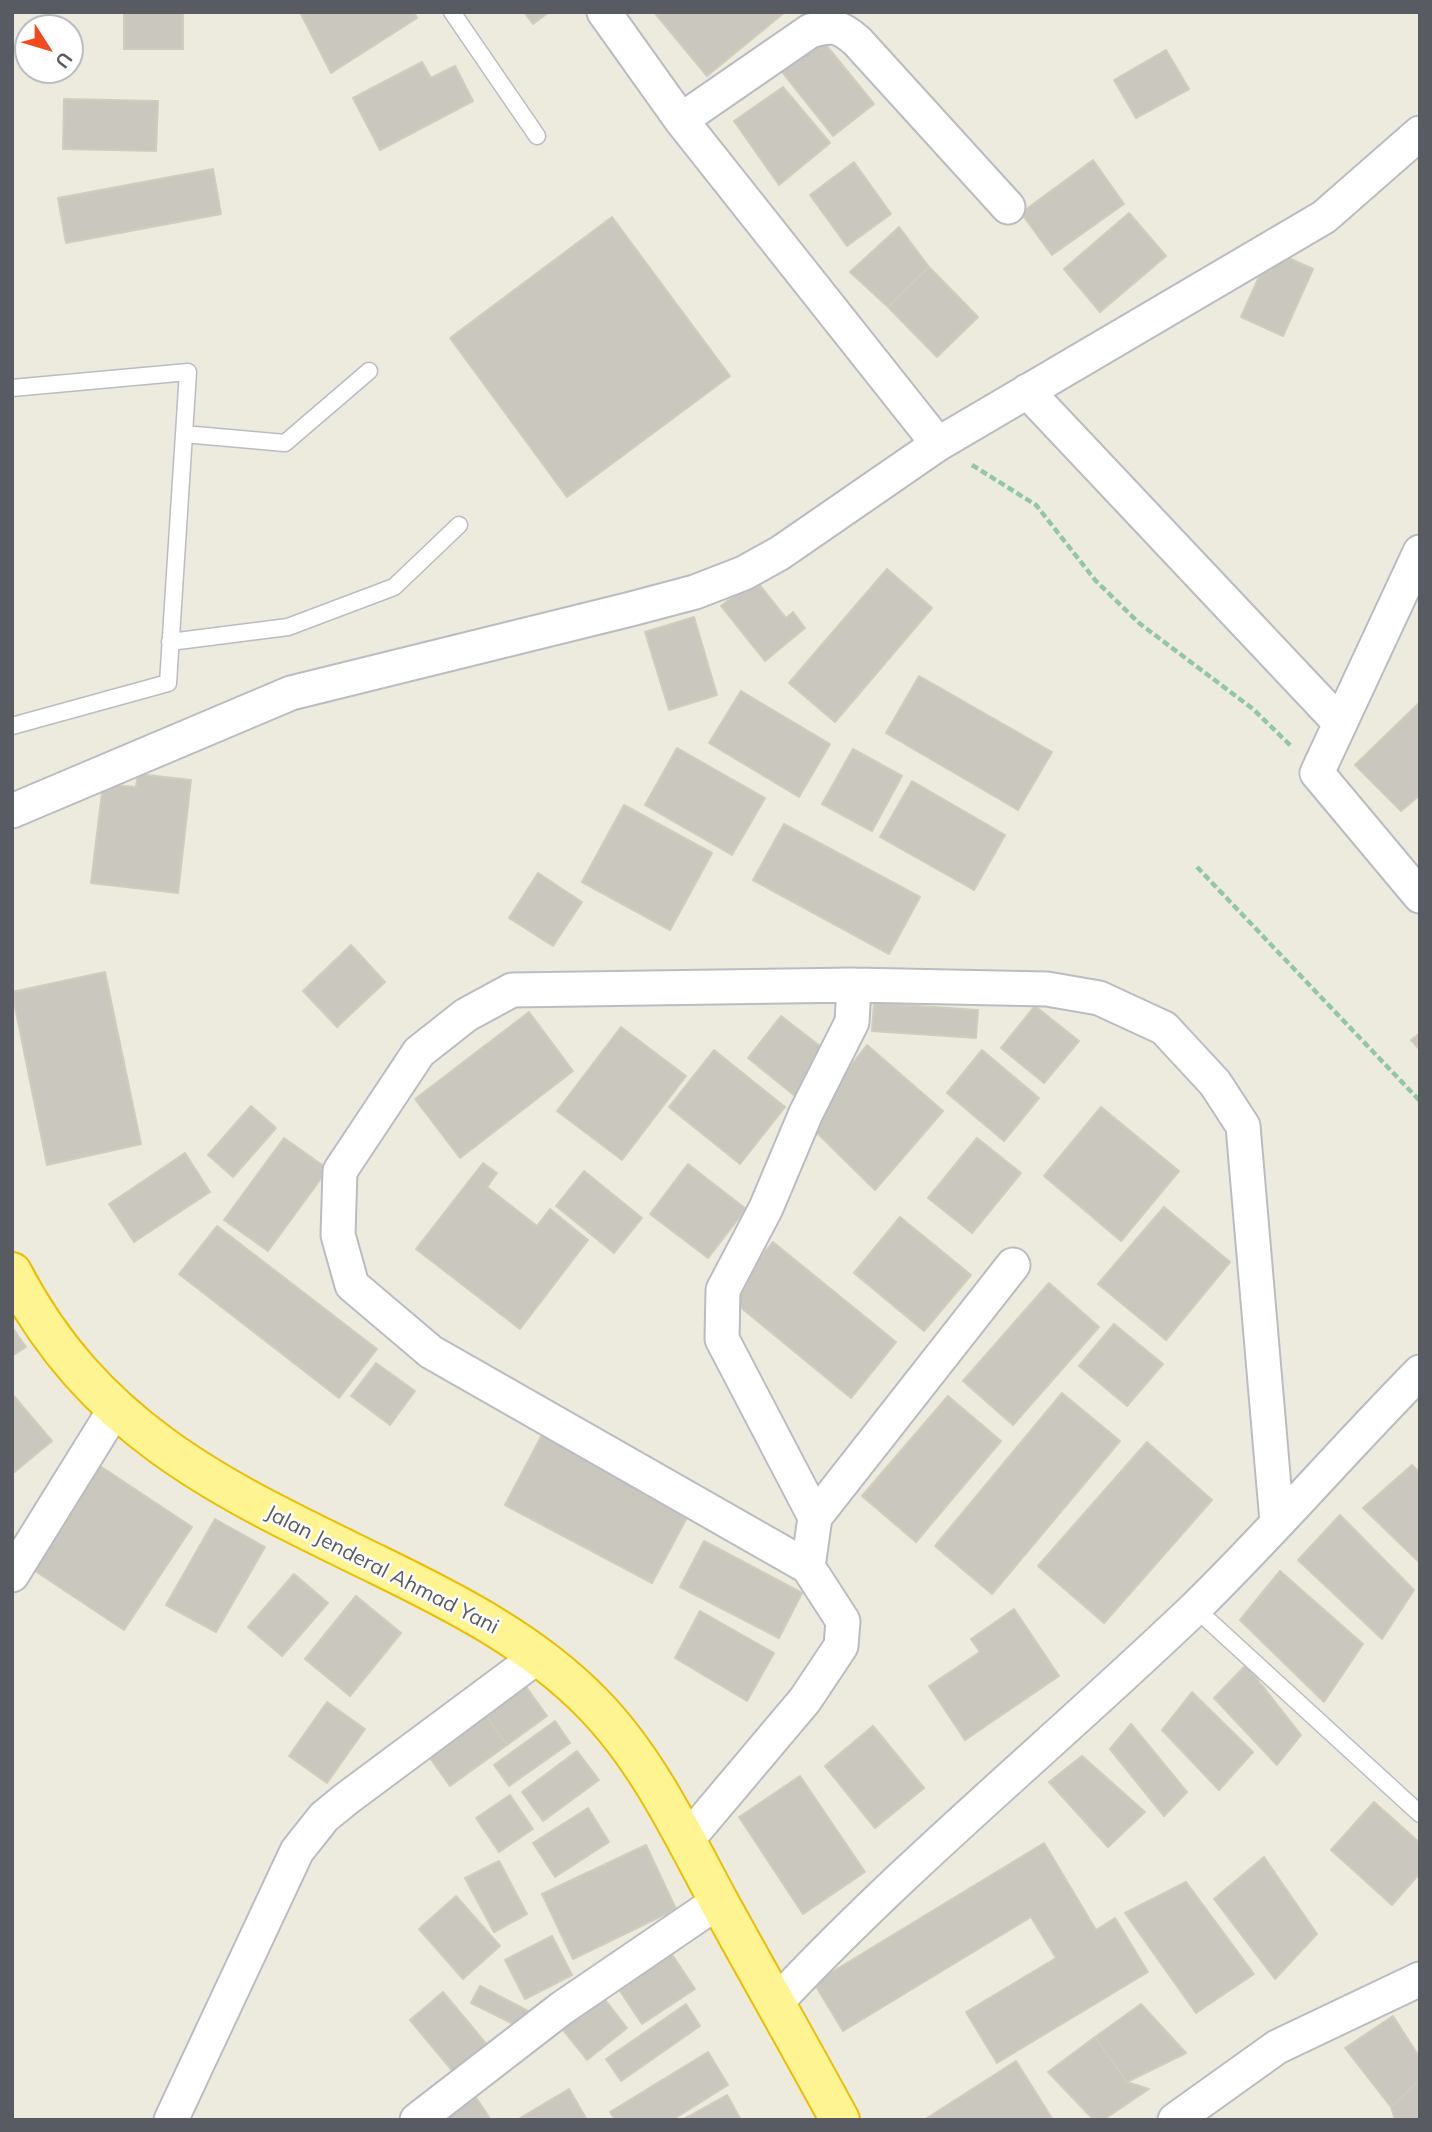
<!DOCTYPE html>
<style>
body{margin:0}
#map{position:relative;width:1432px;height:2132px;overflow:hidden;background:#ecebde;font-family:Mulish,sans-serif}
canvas{display:block}
.frame{position:absolute;inset:0;border:14px solid #585b61;pointer-events:none}
.north{position:absolute;left:14px;top:14px;width:70px;height:70px;box-sizing:border-box;background:#fff;border:2px solid #bcbdc0;border-radius:50%;rotate:127deg;font-size:19px;font-weight:700;line-height:28px;text-align:center;color:#585b61}
.north::after{content:'';display:block;margin:auto;width:24px;height:32px;background:#f2491f;clip-path:polygon(50% 0,100% 100%,50% 72%,0 100%)}
</style>
<div id="map">
<canvas width="1432" height="2132"></canvas>
<div class="frame"></div>
<div class="north">U</div>
</div>
<script>
const ctx = document.querySelector('canvas').getContext('2d');
ctx.lineJoin = 'round';
function fillPath(path, color) {
  ctx.fillStyle = color;
  ctx.fill(path, 'evenodd');
}
function trace(path, color, width, dash) {
  ctx.strokeStyle = color;
  ctx.lineWidth = width;
  ctx.lineCap = dash ? 'butt' : 'round';
  ctx.setLineDash(dash || []);
  ctx.stroke(path);
}
function write(font, color, halo, rows, align = 'center') {
  ctx.font = font + ' Mulish,sans-serif';
  ctx.lineWidth = 5;
  ctx.setLineDash([]);
  ctx.textBaseline = 'middle';
  ctx.strokeStyle = halo;
  ctx.fillStyle = color;
  for (const [text, x, y, turn = 0] of rows) {
    ctx.save();
    ctx.translate(x, y);
    ctx.rotate((+turn || 0) * Math.PI / 180);
    ctx.textAlign = isNaN(turn) ? turn : align;
    if (halo) ctx.strokeText(text, 0, 0);
    ctx.fillText(text, 0, 0);
    ctx.restore();
  }
}
const building = new Path2D(`
 M124,12h59v37h-59z
 M300,12h114l3,6 -86,55z
 M524,12h25l-16,12z
 M654,12h131l-78,64z
 M822,40l52,64 -41,32 -51,-64z
 M1166,50l23,39 -53,29 -22,-38z
 M422,62l9,16 24,-12 18,35 -93,49 -27,-52z
 M783,87l47,56 -51,42 -45,-64z
 M64,99l94,2 -2,50 -93,-2z
 M1093,160l31,44 -72,51 -31,-42z
 M854,162l37,52 -44,32 -37,-51z
 M213,169l8,45 -155,29 -8,-45z
 M1129,213l37,43 -66,56 -36,-43z
 M612,217l118,159 -163,121 -117,-159z
 M899,227l30,40 -41,40 -38,-35z
 M1271,250l42,19 -30,67 -42,-19z
 M929,267l49,50 -41,40 -49,-50z
 M887,569l45,39 -97,114 -46,-39z
 M755,579l31,39 7,-6 12,16 -40,33 -44,-55z
 M694,617l23,78 -48,15 -24,-78z
 M919,676l133,76 -34,58 -132,-77z
 M741,691l89,53 -31,53 -90,-54z
 M1420,702v93l-19,16 -46,-46z
 M677,748l88,50 -33,57 -87,-50z
 M853,749l49,27 -30,55 -50,-27z
 M138,774l53,6 -13,113 -87,-10 12,-99 33,3z
 M912,781l93,54 -31,55 -94,-53z
 M624,805l88,48 -42,77 -88,-48z
 M784,824l136,73 -31,57 -136,-74z
 M538,873l44,29 -29,44 -44,-28z
 M351,945l34,37 -48,45 -34,-36z
 M105,972l36,172 -94,21 -35,-173z
 M874,1003l104,7 -2,28 -104,-7z
 M1035,1006l44,35 -35,42 -43,-35z
 M529,1012l44,59 -113,87 -45,-59z
 M781,1016l48,37 -34,43 -47,-38z
 M621,1027l65,49 -64,84 -65,-49z
 M1420,1033v17l-9,-10z
 M867,1045l76,66 -68,79 -69,-68z
 M714,1050l71,57 -45,57 -71,-57z
 M982,1050l57,48 -35,43 -57,-48z
 M251,1106l25,22 -43,49 -25,-22z
 M1101,1107l78,64 -58,70 -77,-65z
 M284,1138l44,31 -60,82 -44,-31z
 M977,1138l44,35 -49,60 -44,-35z
 M185,1153l25,39 -76,50 -25,-38z
 M483,1163l14,10 -10,14 50,39 13,-17 38,31 -68,89 -104,-80z
 M688,1164l58,45 -38,49 -58,-44z
 M584,1171l58,47 -28,35 -58,-47z
 M1164,1207l66,55 -64,78 -68,-56z
 M900,1217l71,58 -47,56 -70,-58z
 M217,1226l160,123 -38,49 -160,-124z
 M773,1242l123,100 -45,56 -123,-101z
 M1049,1283l50,44 -86,98 -50,-44z
 M1114,1324l49,40 -36,42 -48,-40z
 M12,1327l14,20 -14,9z
 M376,1363l39,28 -25,34 -39,-29z
 M1062,1393l58,48 -128,153 -57,-48z
 M12,1394l40,47 -40,33z
 M948,1396l53,45 -85,101 -54,-46z
 M543,1433l147,79 -38,71 -147,-78z
 M1147,1442l65,58 -108,123 -66,-57z
 M82,1454l110,73 -68,103 -110,-73z
 M1412,1465l8,8v90l-57,-55z
 M1340,1515l74,75 -32,49 -84,-79z
 M215,1519l50,28 -49,85 -50,-27z
 M704,1541l98,52 -23,45 -99,-51z
 M1280,1571l83,73 -39,58 -84,-82z
 M294,1574l34,29 -46,53 -34,-29z
 M356,1596l45,37 -51,63 -45,-37z
 M1014,1609l45,67 -94,64 -36,-54 51,-34 -9,-13z
 M700,1611l74,42 -27,48 -72,-43z
 M1246,1665l55,70 -24,30 -63,-67z
 M519,1677l28,39 -40,29 -28,-40z
 M1192,1692l61,60 -34,38 -57,-60z
 M327,1702l38,27 -38,54 -38,-27z
 M479,1705l28,40 -57,41 -28,-39z
 M555,1721l15,22 -61,43 -15,-21z
 M1131,1724l56,68 -23,24 -54,-67z
 M873,1726l51,62 -49,40 -50,-62z
 M577,1751l22,29 -56,41 -21,-29z
 M1082,1756l63,56 -37,35 -59,-65z
 M800,1776l65,96 -62,42 -64,-97z
 M510,1795l23,34 -34,23 -23,-34z
 M1374,1802l46,41v30l-28,32 -61,-55z
 M588,1808l21,34 -54,35 -22,-34z
 M1044,1843l52,87 19,-12 33,54 -151,91 -31,-51 90,-54 -25,-41 -188,114 -29,-48z
 M646,1845l30,64 -103,50 -31,-65z
 M1264,1857l53,77 -42,45 -61,-80z
 M499,1861l28,53 -33,18 -29,-54z
 M1186,1882l68,92 -58,39 -71,-100z
 M456,1896l44,50 -37,33 -44,-50z
 M552,1936l20,39 -47,24 -20,-39z
 M665,1944l30,45 -53,35 -30,-45z
 M480,1986l54,28 -8,16 -55,-27z
 M596,1988l31,40 -40,32 -32,-40z
 M443,1992l45,54 -33,28 -45,-54z
 M686,2004l14,22 -79,55 -15,-22z
 M1141,2004l45,49 -59,29 -32,-45z
 M1393,2016l27,42v22l-29,27 -46,-59z
 M1095,2037l32,45 22,7 -46,31h-9l-46,-48z
 M708,2052l20,33 -56,35h-57l-5,-8z
 M1016,2061l37,59h-129z
 M1420,2080v40h-25l-4,-13z
 M569,2089l18,31h-66l-1,-2z
 M727,2095l14,25h-59z
 M475,2096l16,24h-49z`);
fillPath(building, '#c9c7be');
trace(building, '#d1cdbd', 2);
const service = new Path2D(`
 M452,12l85,124
 M12,388l176,-16 -20,311 -156,43
 M184,434l101,9 84,-72
 M170,642l118,-15 106,-40 65,-62
 M1195,1608l225,206`);
const minor = new Path2D(`
 M604,12l77,108 257,324 386,-227 96,-84
 M681,120l129,-89c22,-7 30,-5 47,10l151,166
 M1027,391l313,332
 M1420,552l-103,221 103,123
 M12,811l279,-118 340,-84 64,-17 49,-19 36,-20 158,-109
 M815,1517l198,-252
 M808,1567l-377,-215 -79,-67 -14,-50 2,-64 79,-119 47,-37 46,-25 342,-5 193,4 52,9 65,30 51,55 28,43 34,396
 M12,1575l103,-166
 M687,1840l118,-140 36,-54 2,-25 -35,-54 7,-50 -93,-178 1,-49 43,-82 40,-95 46,-91 2,-37
 M776,2003c131,-140 279,-261 417,-393 78,-76 150,-160 227,-238
 M171,2120l126,-269 27,-34 22,-18 191,-142
 M417,2120l145,-112 157,-107
 M1175,2120l102,-73 143,-68`);
const trunk = new Path2D(`
 M12,1272c83,160 212,218 366,293 76,37 155,77 215,139 54,55 89,129 125,196 40,73 82,146 122,220`);
trace(service, '#babcc2', 19);
trace(minor, '#babcc2', 37);
trace(trunk, '#ebbe00', 42);
trace(new Path2D(`
 M972,465l64,40 59,75 44,43 114,86 38,37
 M1197,867l223,234`), '#92c6a8', 4.5, [7, 3.5]);
trace(service, '#fff', 16);
trace(minor, '#fff', 33);
trace(trunk, '#fff492', 38);
write('21px', '#585b61', '#fff', [
 ["Jalan Jenderal Ahmad Yani",382,1570,27]
]);
</script>
